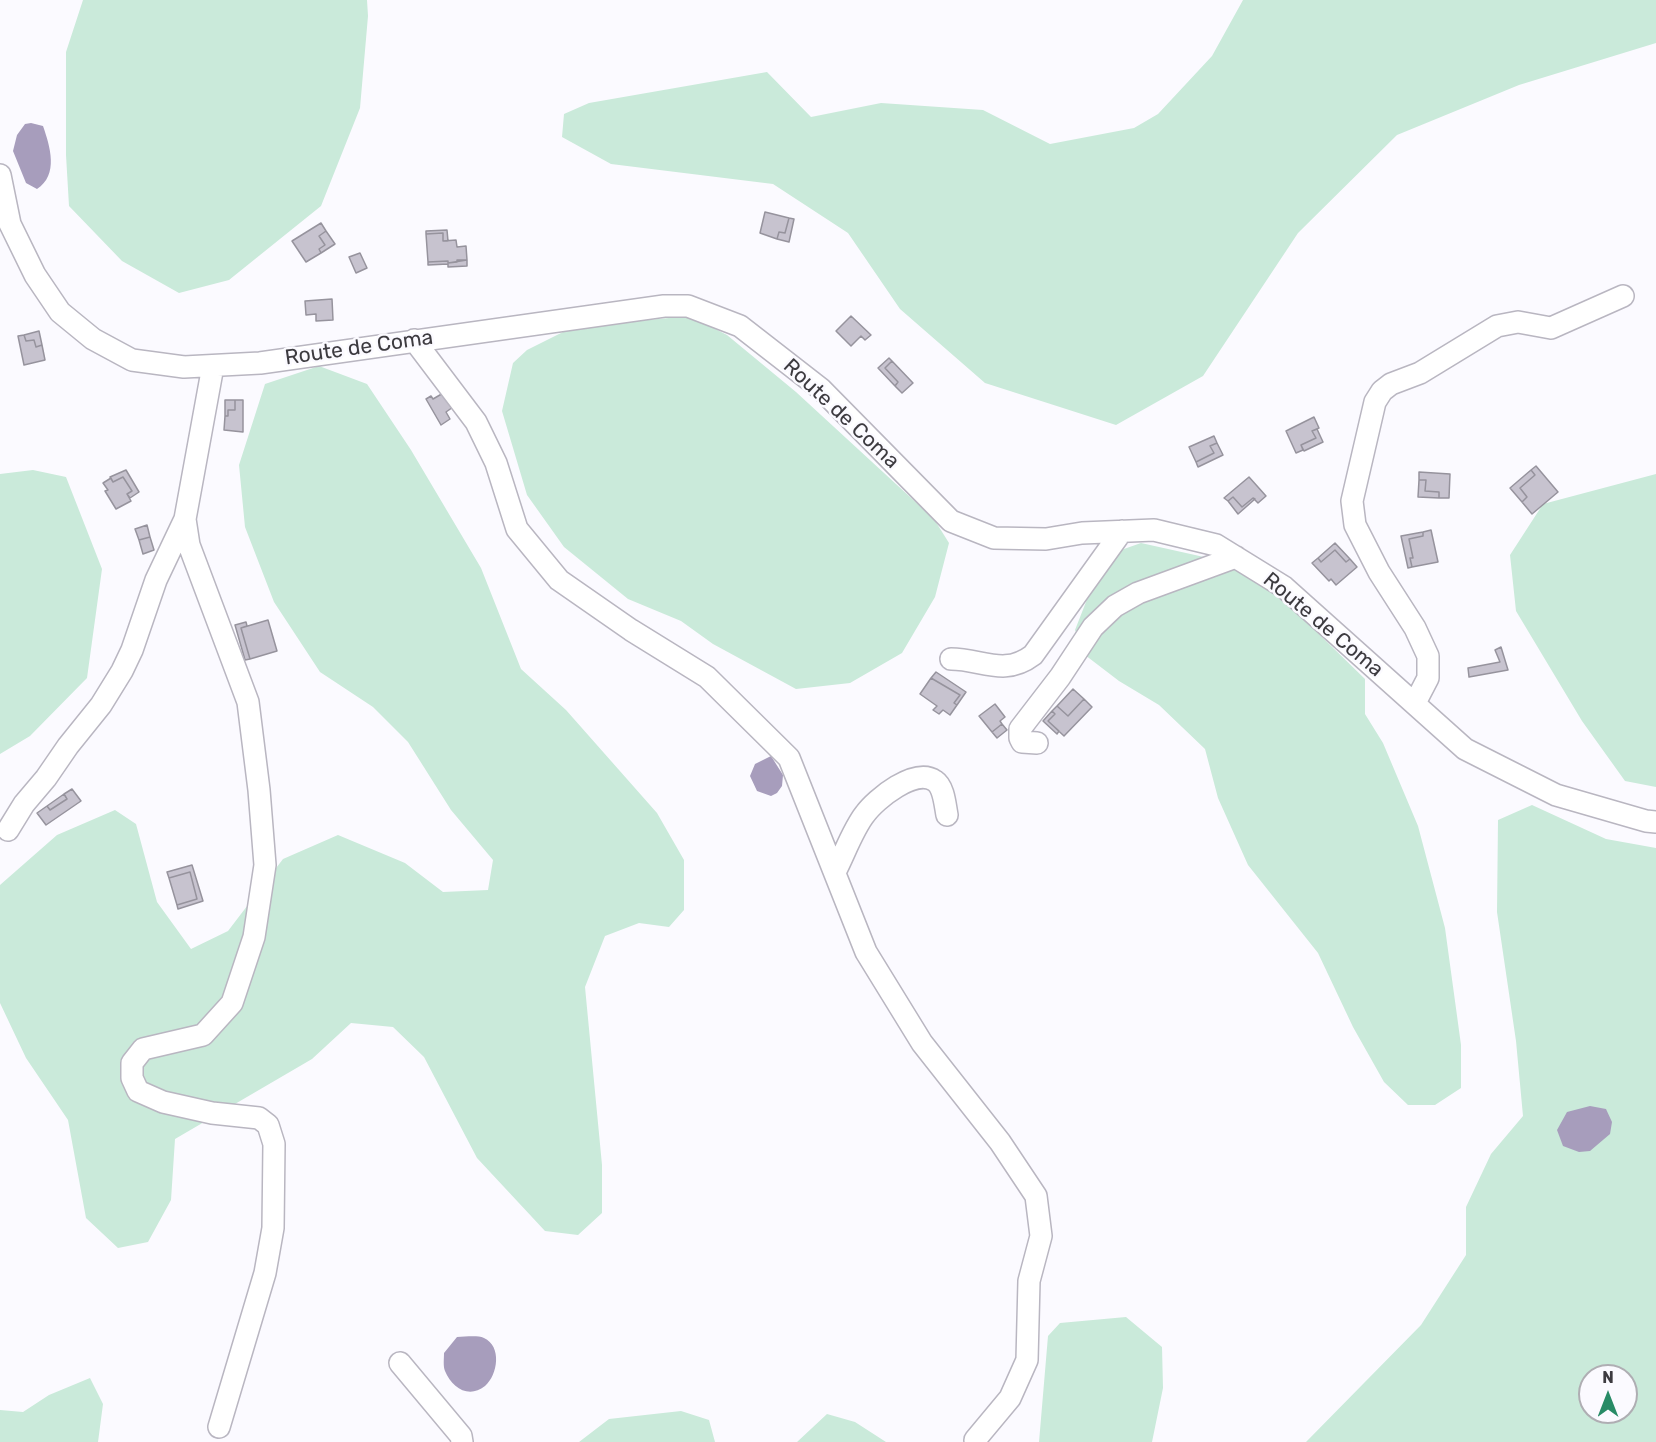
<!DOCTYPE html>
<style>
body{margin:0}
#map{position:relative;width:1656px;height:1442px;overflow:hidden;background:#fbfaff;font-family:Rubik,sans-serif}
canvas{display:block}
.north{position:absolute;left:1578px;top:1364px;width:60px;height:60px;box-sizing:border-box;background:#fbfaff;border:2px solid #afaeb3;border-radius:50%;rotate:0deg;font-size:16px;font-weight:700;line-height:24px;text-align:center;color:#3d3b40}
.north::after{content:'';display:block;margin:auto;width:21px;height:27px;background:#288b66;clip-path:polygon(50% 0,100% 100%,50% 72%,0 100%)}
</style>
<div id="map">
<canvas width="1656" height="1442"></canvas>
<div class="north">N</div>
</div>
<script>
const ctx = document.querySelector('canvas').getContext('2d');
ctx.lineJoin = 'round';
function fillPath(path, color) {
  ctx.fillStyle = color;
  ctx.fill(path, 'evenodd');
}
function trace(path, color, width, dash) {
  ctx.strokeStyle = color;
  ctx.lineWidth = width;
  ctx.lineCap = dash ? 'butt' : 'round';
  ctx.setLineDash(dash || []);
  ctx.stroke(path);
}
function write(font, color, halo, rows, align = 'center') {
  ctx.font = font + ' Rubik,sans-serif';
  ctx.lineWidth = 5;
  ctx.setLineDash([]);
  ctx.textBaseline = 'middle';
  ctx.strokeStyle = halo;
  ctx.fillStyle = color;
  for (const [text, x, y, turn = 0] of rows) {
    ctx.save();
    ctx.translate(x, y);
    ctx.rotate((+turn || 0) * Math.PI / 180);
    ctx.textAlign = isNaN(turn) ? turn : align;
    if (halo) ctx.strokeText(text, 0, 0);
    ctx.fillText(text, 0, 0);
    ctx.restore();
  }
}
fillPath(new Path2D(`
 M83,0h284l1,16 -8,92 -39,98 -92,74 -50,13 -57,-32 -53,-55 -3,-51v-103z
 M1243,0h413v43l-137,42 -122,50 -99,98 -95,143 -87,49 -131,-42 -85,-74 -52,-76 -75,-49 -162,-20 -49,-27 2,-23 25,-11 178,-31 44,45 70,-14 102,7 67,34 84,-16 24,-14 54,-58z
 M690,316l37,19 69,57 138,127 15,24 -14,54 -33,56 -52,30 -54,6 -83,-45 -32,-23 -53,-22 -64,-52 -37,-52 -25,-84 11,-48 14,-13 46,-23z
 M319,366l48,18 44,66 70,118 40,101 45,41 91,103 27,47v50l-15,17 -30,-4 -34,13 -20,51 17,178v48l-24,22 -33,-4 -68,-73 -53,-101 -31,-30 -42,-4 -39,36 -137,80 -4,61 -23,42 -30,6 -32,-30 -18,-98 -42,-62 -26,-55v-118l57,-50 58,-25 21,14 21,78 34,47 37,-18 55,-72 55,-24 67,28 38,29 45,-2 5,-30 -42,-50 -43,-68 -35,-35 -53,-35 -46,-70 -29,-75 -6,-62 26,-81z
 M33,470l33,7 36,92 -15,109 -57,58 -30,18v-280z
 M1656,474v313l-31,-6 -43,-60 -66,-110 -6,-56 33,-51z
 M1141,543l81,18 62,39 81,79v35l18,29 35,83 27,102 16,117v43l-26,17h-27l-24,-23 -31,-55 -35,-74 -70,-88 -30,-67 -13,-49 -46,-44 -40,-24 -34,-26 -10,-25 29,-74z
 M1532,805l74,34 50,9v594h-350l115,-117 45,-70v-48l25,-53 32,-38 -7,-75 -19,-129 1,-92zM1590,1376h36v36h-36z
 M1126,1317l36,30 1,41 -11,54h-113l9,-106 12,-13z
 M90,1378l13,26 -5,38h-98v-32l23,2 26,-17z
 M681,1411l28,9 6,22h-136l30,-23z
 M827,1414l28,8 31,20h-89z`), '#caeada');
fillPath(new Path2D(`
 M31,123l12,3c7,20 16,49 -6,63l-11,-6 -13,-32 4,-16 8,-11z
 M771,756l12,19 -1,11 -5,7 -6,3 -14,-5 -7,-15 5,-12z
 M1590,1106l16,3 6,13 -2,12 -20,17 -11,1 -16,-6 -6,-16 10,-18z
 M457,1337c8,0 20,-2 27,1 18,8 14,37 1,48 -16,13 -33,2 -40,-15 -2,-5 -1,-12 -1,-18z`), '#a79dbc');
const building = new Path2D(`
 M765,212l24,6 -4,15 -6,-1 -2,7 -17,-6z
 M789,218l5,1 -5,23 -12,-3 2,-7 6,1z
 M321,223l5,8 -7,5 6,9 -6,4 2,4 -15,9 -14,-21z
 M447,230l1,11h-5v-8l-17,1v-3z
 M326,231l9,13 -14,9 -2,-4 6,-4 -6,-9z
 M443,233v8l13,-1 1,7 9,-1 1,14 -19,3v-2l-20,1 -2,-28z
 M360,253l7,15 -11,5 -7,-16z
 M457,260h10v6l-19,1v-3l-20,1v-3l20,-1v2l9,-1z
 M332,299l1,21 -17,1v-7l-10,1 -1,-14z
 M851,316l20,19 -6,5 -4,-4 -10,10 -15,-15z
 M39,331l3,14 -6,2 -2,-7 -8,1 -2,-6z
 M24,335l2,6 8,-1 2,7 6,-2 3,15 -21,5 -6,-29z
 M889,358l3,3 -7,7 13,14 -3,4 -17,-18z
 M892,361l21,22 -11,10 -7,-7 3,-4 -13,-14z
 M445,392l11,13 -10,7 4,7 -9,6 -15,-26 5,-3 2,3z
 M225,400h10v10h-7v6h-3z
 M235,400h8v32l-19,-2 1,-14h3v-6h7z
 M1314,417l5,11 -7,3 4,7 -15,7 2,5 -7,3 -10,-22z
 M1317,429l6,13 -19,9 -3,-6 15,-7 -4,-7z
 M1214,436l3,7 -7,3 4,7 -18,9 -7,-15z
 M1217,443l6,12 -25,12 -2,-5 18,-9 -4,-7z
 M1536,466l22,26 -26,22 -10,-12 5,-5 -7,-9 15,-13 -4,-5z
 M126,470l13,22 -9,6 -3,-4 5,-3 -9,-14 -10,5 -3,-5z
 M1531,470l4,5 -15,13 7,9 -5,5 -12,-14z
 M1419,472l31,2 -1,24h-10v-6l-14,-1 1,-11h-7z
 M123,477l9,14 -5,3 4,7 -15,8 -11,-18 3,-1 -5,-7 8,-5 2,4z
 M1249,477l17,19 -8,7 -5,-5 -11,9 -9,-10 -5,4 -4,-3z
 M1419,480h7l-1,11 14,1v6l-21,-1z
 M1233,497l9,10 11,-9 2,1 -17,15 -10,-13z
 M147,525l3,12 -11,3 -4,-11z
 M1431,530l7,32 -26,5 -2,-9h3l-4,-19 14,-3v-4z
 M1423,532v4l-14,3 4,19h-3l2,9 -4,1 -7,-32z
 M150,537l4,13 -11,4 -4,-14z
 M1335,543l15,16 -4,3 -11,-12 -14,12 -3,-4z
 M1335,550l11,12 4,-3 7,8 -21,18 -5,-6 -2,2 -17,-18 6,-5 3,4z
 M268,620l9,31 -27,8 -9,-31z
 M246,622l1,4 -6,2 9,31 -5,1 -10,-35z
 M1501,647l7,23 -39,7 -1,-9 32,-6 -5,-12z
 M936,672l30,20 -9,13 -3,-2 6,-8 -29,-17z
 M931,678l29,17 -6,8 3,2 -7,10 -7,-5 -4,4 -6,-4 4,-4 -17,-12z
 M1073,689l11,10 -16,17 -11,-10z
 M1084,699l8,8 -28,29 -16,-15 7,-7 -3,-3 5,-5 11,10z
 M995,704l10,13 -5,4 2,3 -10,8 -13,-16z
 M1052,711l3,3 -7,7 11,10 -2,3 -14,-13z
 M1002,724l5,6 -10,8 -5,-6z
 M72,789l9,12 -35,24 -9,-12 10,-7 3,4 17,-11 -3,-5z
 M64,794l3,5 -17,11 -3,-4z
 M192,865l11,36 -25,8 -1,-4 20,-6 -7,-27 -21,6 -2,-6z
 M190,872l7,27 -20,6 -8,-27z`);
fillPath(building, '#c7c3cf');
trace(building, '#96939d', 1.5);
const minor = new Path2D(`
 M0,175l10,49 25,51 25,37 33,27 39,21 52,7 76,-4 404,-57h24l52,20 81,63 130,132 43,17 52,1 36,-6 72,-3 62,15 68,42 181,162 91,46 90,26 10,1
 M414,340l62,82 20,41 21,66 42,51 72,50 76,47 82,81 77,194 56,91 78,99 36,54 5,40 -12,45 -2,79 -17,38 -35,42
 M213,366l-28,153 4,26 59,157 11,88 6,75 -11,72 -22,66 -29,32 -60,14 -11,14v15l6,13 25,11 49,11 47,5 9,7 6,19 -1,84 -8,45 -46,154
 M951,659c31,0 53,18 82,-4l89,-124
 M1415,703l13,-25v-22l-13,-28 -36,-56 -24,-47 -3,-24 23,-99 7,-11 9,-7 29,-11 77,-47 21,-4 33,6 72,-32
 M1037,743l-15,-1 -2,-4v-9l40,-52 33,-50 22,-21 23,-13 98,-36
 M8,830l16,-26 22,-26 22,-32 33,-41 21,-34 10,-21 24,-70 29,-61
 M835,872c9,-17 18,-43 30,-58 11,-15 50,-47 70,-33 9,6 10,24 12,34
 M400,1363l61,73 1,6`);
trace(minor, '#b9b6c1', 24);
trace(minor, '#fff', 21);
write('21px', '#3d3b40', '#fbfaff', [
 ["Route de Coma",359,348,-8],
 ["Route de Coma",841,414,43],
 ["Route de Coma",1323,625,40]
]);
</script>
